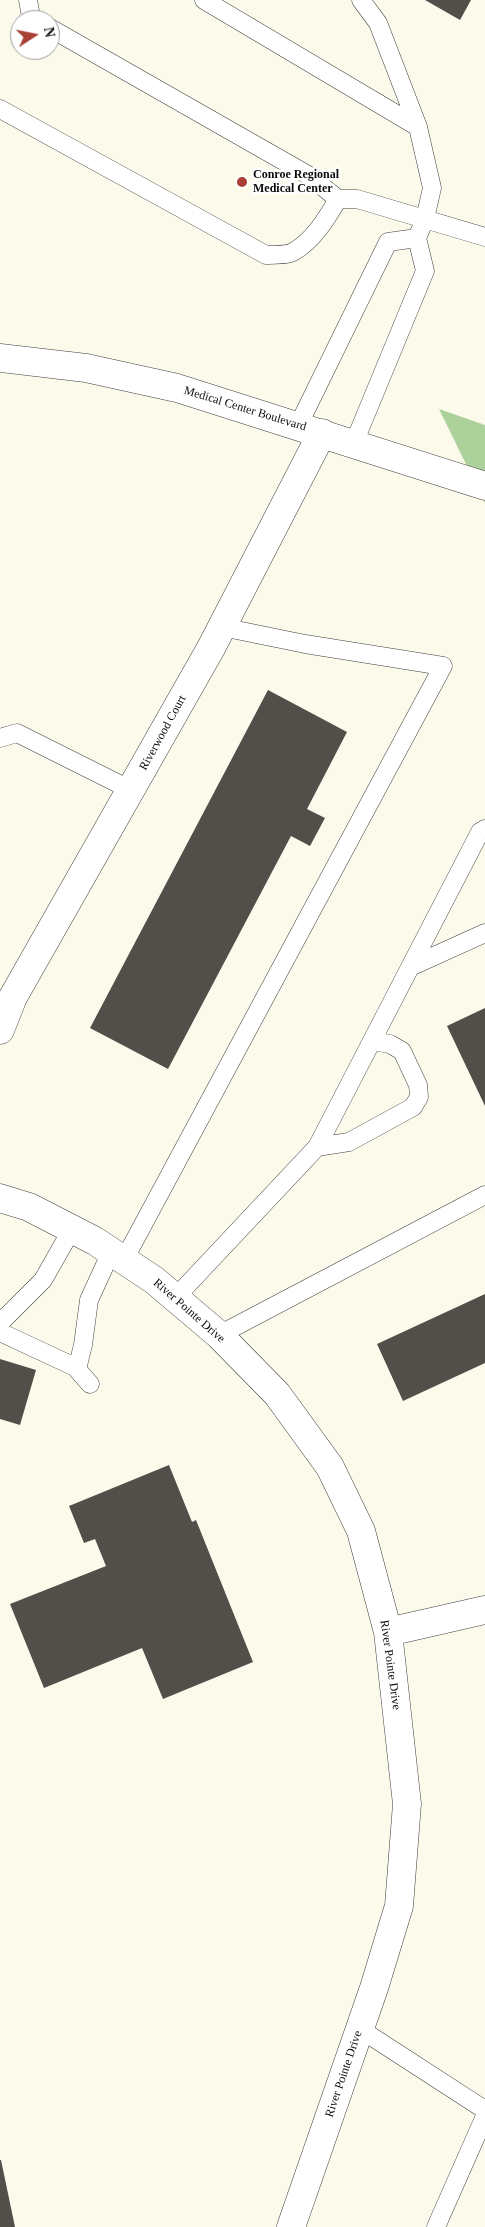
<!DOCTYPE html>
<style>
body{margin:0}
#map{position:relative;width:485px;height:2227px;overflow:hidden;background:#fcfbeb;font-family:Georgia,serif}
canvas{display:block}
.north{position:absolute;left:10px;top:10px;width:50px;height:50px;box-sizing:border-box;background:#fff;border:1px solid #9d9d9d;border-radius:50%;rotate:79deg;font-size:14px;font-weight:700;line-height:20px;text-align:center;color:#0b0b0b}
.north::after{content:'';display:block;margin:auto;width:18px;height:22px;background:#a84036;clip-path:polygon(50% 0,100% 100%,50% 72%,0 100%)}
</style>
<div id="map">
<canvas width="485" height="2227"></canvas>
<div class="north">N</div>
</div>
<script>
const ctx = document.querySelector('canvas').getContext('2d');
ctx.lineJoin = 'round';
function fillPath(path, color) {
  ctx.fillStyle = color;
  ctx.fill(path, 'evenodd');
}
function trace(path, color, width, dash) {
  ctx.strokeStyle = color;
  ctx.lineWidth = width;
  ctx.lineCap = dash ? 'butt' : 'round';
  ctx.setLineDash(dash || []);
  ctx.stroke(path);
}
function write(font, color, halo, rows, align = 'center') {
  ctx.font = font + ' Georgia,serif';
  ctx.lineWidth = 5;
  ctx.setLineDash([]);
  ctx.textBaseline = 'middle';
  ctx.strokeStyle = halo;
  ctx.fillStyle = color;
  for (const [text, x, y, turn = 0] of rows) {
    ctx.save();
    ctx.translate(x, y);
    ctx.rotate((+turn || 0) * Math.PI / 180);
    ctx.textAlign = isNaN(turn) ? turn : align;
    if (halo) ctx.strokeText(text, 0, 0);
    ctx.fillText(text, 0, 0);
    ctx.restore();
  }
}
fillPath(new Path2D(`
 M439,409l46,16v78z`), '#acd19b');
fillPath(new Path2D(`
 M425,0h46l-11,20z
 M268,690l79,42 -40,77 18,9 -15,28 -19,-10 -123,233 -78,-41z
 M485,1008v98l-38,-80z
 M485,1294v69l-82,38 -26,-57z
 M0,1359l36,11 -16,55 -20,-6z
 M169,1465l23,57 4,-2 57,142 -90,37 -21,-51 -98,40 -34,-84 96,-38 -11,-27 -11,4 -15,-37z
 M0,2160h1l14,67h-15z`), '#524e49');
const lane = new Path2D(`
 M28,0l3,17 5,3
 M204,0l214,127 14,61 -7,31 -8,19 8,33 -71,172
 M361,0l17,23 40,104
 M50,28l258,147 30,24
 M0,109l266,146c8,-1 20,1 27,-3 20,-11 34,-34 45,-53h19l128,38
 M298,426l90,-184 29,-4
 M0,738l17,-5 114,57
 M410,967l75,-34
 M317,1147l32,-5 64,-35 6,-10 -1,-12 -16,-34 -12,-7 -18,-3
 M124,1260l319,-594 -138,-22 -83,-17
 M175,1298l142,-151 163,-315 5,-3
 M0,1323l43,-43 29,-51
 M0,1332l75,35 15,17
 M219,1335l266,-140
 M77,1369l6,-24 6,-45 22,-48
 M360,2029l125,81
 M436,2227l49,-111`);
const street = new Path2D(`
 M0,358l86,10 91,20 308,98
 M0,1030l13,-33 198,-349 111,-215
 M0,1198l29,9 66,34 59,39 65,55 58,59 53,73 31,64 27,101 19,172 -8,102 -25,82 -83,239
 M388,1632l97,-22`);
trace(lane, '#3e3e3e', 19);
trace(street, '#3e3e3e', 29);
trace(lane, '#fff', 18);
trace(street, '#fff', 28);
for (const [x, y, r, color] of [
 [242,182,6,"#a84036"]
]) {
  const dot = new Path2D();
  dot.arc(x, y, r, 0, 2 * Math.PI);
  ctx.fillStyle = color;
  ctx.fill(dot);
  trace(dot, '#fff', 2);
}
write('bold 12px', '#0b0b0b', '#fff', [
 ["Conroe Regional",253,175],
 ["Medical Center",253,189]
], 'left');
write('12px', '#0b0b0b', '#fff', [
 ["Medical Center Boulevard",245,409,17],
 ["Riverwood Court",163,733,-61],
 ["River Pointe Drive",189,1311,41],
 ["River Pointe Drive",390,1665,82],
 ["River Pointe Drive",344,2074,-71]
]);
</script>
